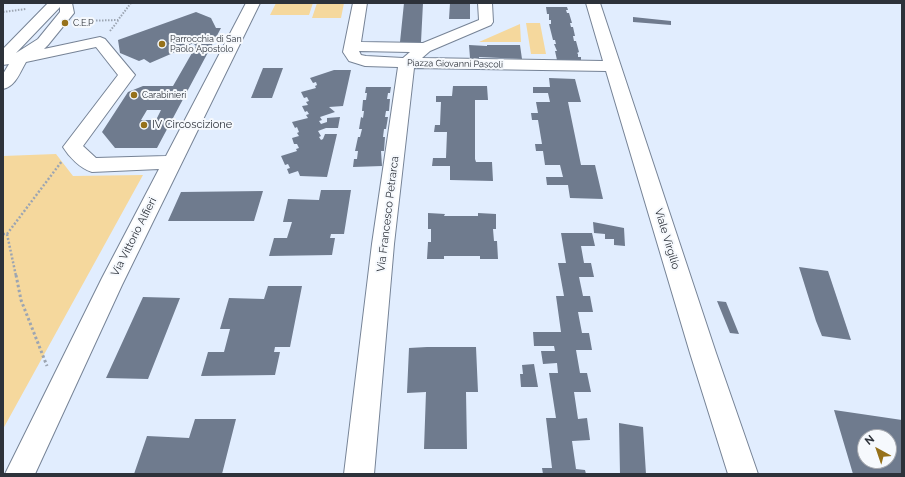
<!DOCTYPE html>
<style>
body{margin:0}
#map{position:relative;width:905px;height:477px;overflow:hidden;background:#e1edfe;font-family:Raleway,sans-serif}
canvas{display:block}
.frame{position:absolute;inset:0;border:4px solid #2d323a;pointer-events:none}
.north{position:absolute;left:857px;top:429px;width:40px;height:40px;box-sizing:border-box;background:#f6f9fd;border:1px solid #a6a9af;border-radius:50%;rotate:320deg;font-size:11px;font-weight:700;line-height:16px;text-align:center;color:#2d323a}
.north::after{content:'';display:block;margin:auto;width:14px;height:18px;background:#96711a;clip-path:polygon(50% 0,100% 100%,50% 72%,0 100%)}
</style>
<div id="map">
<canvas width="905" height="477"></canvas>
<div class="frame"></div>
<div class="north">N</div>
</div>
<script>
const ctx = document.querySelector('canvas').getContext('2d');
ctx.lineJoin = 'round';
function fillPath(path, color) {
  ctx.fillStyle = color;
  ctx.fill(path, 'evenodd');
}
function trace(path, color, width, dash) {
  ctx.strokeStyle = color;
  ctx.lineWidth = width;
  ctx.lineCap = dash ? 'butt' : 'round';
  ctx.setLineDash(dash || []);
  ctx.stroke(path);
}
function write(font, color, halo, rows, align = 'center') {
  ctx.font = font + ' Raleway,sans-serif';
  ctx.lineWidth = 4;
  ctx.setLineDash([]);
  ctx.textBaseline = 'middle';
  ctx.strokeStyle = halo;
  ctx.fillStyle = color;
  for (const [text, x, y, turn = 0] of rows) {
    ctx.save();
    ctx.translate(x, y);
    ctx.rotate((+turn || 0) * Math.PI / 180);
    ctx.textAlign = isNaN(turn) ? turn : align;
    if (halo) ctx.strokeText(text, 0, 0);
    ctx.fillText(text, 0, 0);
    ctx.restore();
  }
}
fillPath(new Path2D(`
 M276,3h37l-4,12h-39z
 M317,3h27l-3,15h-29z
 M526,23h14l6,31h-15z
 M520,24l1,18h-42z
 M56,154l17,22 70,-1 -140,254v-273z`), '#f5d89d');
fillPath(new Path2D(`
 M404,3h19l-2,39h-21z
 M450,3h20v16h-21z
 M546,7h21l1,3h-2l1,3h2l3,10h-2l1,4h2l2,9h-2l1,5h2l3,11 -2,1 1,1v3h3v3h-24l-2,-9h2l-3,-7h2l-1,-4h-2l-4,-16h2v-4h-2v-6h-2z
 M196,12l15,6 5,10h5l-64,120h-42l-13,-16 26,-40 15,-6h30l23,-40 -3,-3 -13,7 -30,13 -6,-4 -5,2 -19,-8 -2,-13zM147,110h14l-5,10h-15z
 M633,17l38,4v4l-38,-3z
 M469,45l18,1v-1h33l2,14 -43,-2v1h-9z
 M263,68h20l-11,30h-21z
 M334,70h17l-8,36 -14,1 6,5 -15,5 2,3 -3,1 2,3 6,-2v-4l13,-1 -2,11h-12l-8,3 3,5 -2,1 2,3 2,-1 2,-5h12l-10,43 -27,-1 -2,-5 -9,3 -2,-5 3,-1 -2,-4 -3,1 -4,-9 16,-5 -1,-2 3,-1 -2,-4h-3l-2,-6 7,-2 -2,-3 2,-1 -2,-5 -2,1 -3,-6 16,-4 -2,-3 3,-1 -2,-3 -2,1 -3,-6 6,-1 -2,-3 3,-1 -2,-4 -3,1 -3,-6 15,-4 -1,-2 2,-1 -1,-3 -3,1 -3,-5z
 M549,78l26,1 6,23h-13l13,63h14l8,34 -33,-1 -2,-13h-21l-1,-8h17l-3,-12h-15l-2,-14h-7l-1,-7h7l-4,-24h-6l-1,-7h7l-2,-11h14l-2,-9h-15v-6h17z
 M453,86h34l1,14h-13v59l1,3h16l1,19 -43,-1v-14h-18l1,-8h13l1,-26h-13l1,-7h5l1,-23h-5v-6h16z
 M366,87h25l-1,6h-2l-1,6h3l-1,12h-3l-1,6h3l-2,12h-2l-1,8h2l-1,14h-3l1,15 -29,1 1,-8h3l1,-8h-3l3,-14h2l2,-8h-3l2,-12 2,1 1,-7h-2l1,-11h3l1,-7h-2z
 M321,190h30l-7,44h-13l-1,4h5l-3,17 -63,1 5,-18h13l5,-16h-9l5,-23 31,1z
 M263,191l-9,30h-86l13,-29z
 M428,213l17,1 -1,2h34v-3l18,1v15h-3l1,12h3l1,18h-18v-3h-36v3h-17l1,-17h3v-13h-3z
 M593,222l31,6 1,18 -11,-1v-6h-9v-5l-11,-1z
 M561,233h31l3,13h-14l3,17h7l3,14h-15l4,19h7l3,16h-15l4,21h7l3,17h-16l4,23h7l4,19h-17l4,27 9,-1 3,22 -18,1 4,28 9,1 1,4h-43l-1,-6h10l-6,-50h10l-7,-45h9l-1,-10 -14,1 -2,-13h14l-1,-5h-20l-1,-14h28l-5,-36h8l-6,-33h8z
 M799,267l29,4 23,69 -29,-4 -6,-15z
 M268,286h34l-12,61h-15l-1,5h6l-5,23 -74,1 7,-24h16l6,-23h-10l9,-31 35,1z
 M143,297l37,1 -32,81 -42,-1z
 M717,301l9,1 13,32 -9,-1z
 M427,347h49l2,45h-12l1,57h-43l2,-57 -19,1 2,-45z
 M534,364l4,23h-17l-1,-13h3l-1,-9z
 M834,410l68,10v54h-49zM865,437h24v24h-24z
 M195,419h41l-14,55h-88l13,-38 42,2z
 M619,423l24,4 3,47h-26z`), '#6f7b8e');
const minor = new Path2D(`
 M48,3h24l2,10 -26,32 -4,4 56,-12 5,2 30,36 -52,71 13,12 70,-2 80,-153h14l-138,282 -87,189h-30l97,-196 57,-109 -67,3c-11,-3 -23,-15 -29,-25l55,-72 -22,-28 -70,15c-6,10 -10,24 -23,27v-15l6,-10 -6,1v-16zM60,7v5l-22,27 -22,14z
 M353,3h14l-6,39 62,1 56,-23 -1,-17h14l1,19 -2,3 -61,26 -8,7 181,3 -17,-58h14l116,350 42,121h-30l-38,-121 -84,-282 -192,-3 -20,176 -20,230h-30l28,-230 26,-177 -33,-1 -16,-5 -6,-9zM359,51l51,1 -7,6 -37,-2 -5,-1z`);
trace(minor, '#768396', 2);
trace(new Path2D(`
 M3,12l23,-3
 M81,21l37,-1 13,-17
 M110,31l8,-10`), '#9ca5b2', 2, [1.5, 1.5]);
trace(new Path2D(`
 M3,234h4l9,42
 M7,234l55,-73`), '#9ca5b2', 2.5, [2, 2]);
trace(new Path2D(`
 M16,275l5,25 26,66`), '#9ca5b2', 3, [2.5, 2.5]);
fillPath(minor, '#fff');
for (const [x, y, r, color] of [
 [65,23,4,"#96711a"],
 [162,44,4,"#96711a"],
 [134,95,4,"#96711a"],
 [144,125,4,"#96711a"]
]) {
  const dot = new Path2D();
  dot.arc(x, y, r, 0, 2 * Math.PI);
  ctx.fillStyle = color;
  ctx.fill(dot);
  trace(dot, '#f6f9fd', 1.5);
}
write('9px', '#2d323a', '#f6f9fd', [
 ["C.E.P",73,23],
 ["Parrocchia di San",170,39],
 ["Paolo Apostolo",170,49],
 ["Carabinieri",142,95]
], 'left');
write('9px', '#2d323a', '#f6f9fd', [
 ["Piazza Giovanni Pascoli",455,64,1]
]);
write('11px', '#2d323a', '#f6f9fd', [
 ["IV Circoscizione",152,125]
], 'left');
write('11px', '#2d323a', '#f6f9fd', [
 ["Via Francesco Petrarca",388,214,-83],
 ["Via Vittorio Alfieri",134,237,-63],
 ["Viale Virgilio",667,239,73]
]);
</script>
